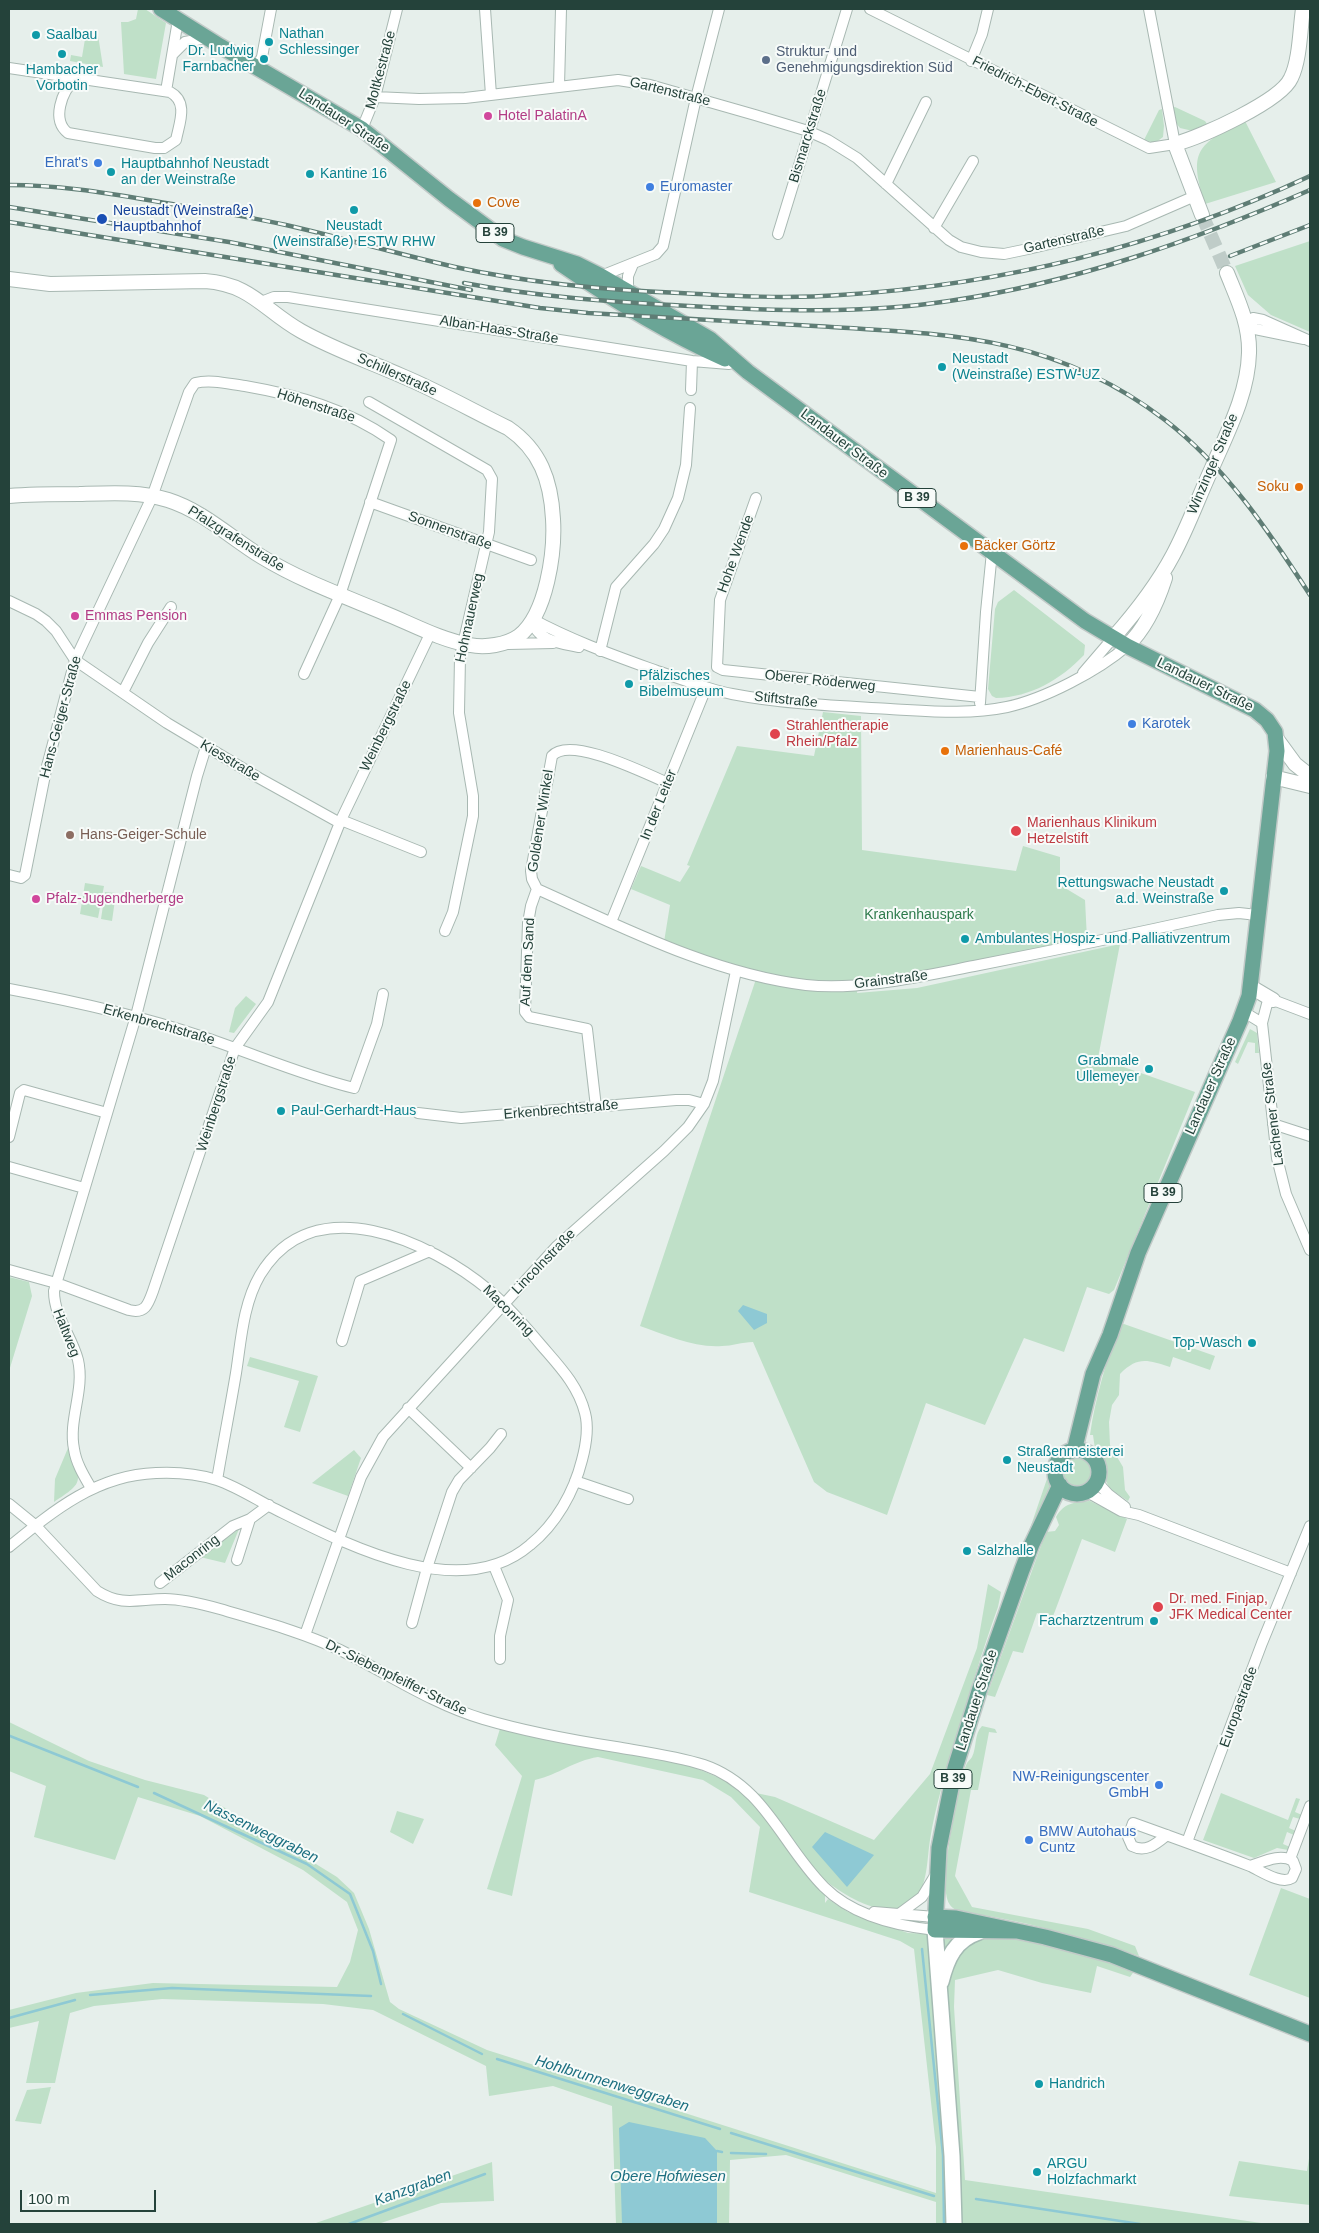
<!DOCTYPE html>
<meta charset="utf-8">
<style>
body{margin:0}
#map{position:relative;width:1319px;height:2233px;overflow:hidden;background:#e6efeb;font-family:Arial,sans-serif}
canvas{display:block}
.frame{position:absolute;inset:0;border:10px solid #24423a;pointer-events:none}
.scale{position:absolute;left:20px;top:2190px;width:136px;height:22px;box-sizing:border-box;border:2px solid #24423a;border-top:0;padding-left:6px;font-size:15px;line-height:18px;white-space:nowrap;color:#24423a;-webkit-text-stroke:4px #f7fbf9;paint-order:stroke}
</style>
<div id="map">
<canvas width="1319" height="2233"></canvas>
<div class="frame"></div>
<div class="scale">100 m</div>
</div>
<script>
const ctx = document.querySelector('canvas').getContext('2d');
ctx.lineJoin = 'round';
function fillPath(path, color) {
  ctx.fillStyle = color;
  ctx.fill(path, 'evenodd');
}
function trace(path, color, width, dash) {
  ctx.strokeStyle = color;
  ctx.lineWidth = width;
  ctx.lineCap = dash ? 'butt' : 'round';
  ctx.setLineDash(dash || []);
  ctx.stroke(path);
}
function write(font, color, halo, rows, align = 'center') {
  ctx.font = font + ' Arial,sans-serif';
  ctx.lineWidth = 4;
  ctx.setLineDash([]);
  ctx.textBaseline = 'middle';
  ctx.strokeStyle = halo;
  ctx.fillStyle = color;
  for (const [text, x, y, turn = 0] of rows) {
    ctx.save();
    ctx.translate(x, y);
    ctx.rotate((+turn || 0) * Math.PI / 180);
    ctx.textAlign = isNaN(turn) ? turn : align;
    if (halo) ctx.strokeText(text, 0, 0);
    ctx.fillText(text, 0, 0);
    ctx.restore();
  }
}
fillPath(new Path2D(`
 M138,9h7l21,14 -10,56 -32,-5 -3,-52h7l8,-3z
 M86,33l12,2 5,32 -33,-6 1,-6 11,2z
 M1175,107l30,14 2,3 -14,7 -13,-3 -4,-5 -4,-15z
 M1162,109l2,17 -1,11 -8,6 -11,-3 15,-30z
 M1245,121l31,61 -71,22c-17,-53 -8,-60 40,-83z
 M1310,241v91l-39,-17 -23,-20 -13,-29z
 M1014,590l71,55 -1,10c-24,25 -53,42 -88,43l-4,-2 -4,-7 7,-80 3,-7z
 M823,712l38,4 1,134 154,21 7,-25 37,11v28l25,15 2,39 -172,35 -56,4 -2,15 60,-5 203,-44 -22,114 97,34 -81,198 -5,4 -22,-7 -23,65 -40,-14 -39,87 -59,-22 -39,112 -60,-23 -13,-10 -61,-140c-11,0 -21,4 -31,4 -28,2 -56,-11 -82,-20l118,-353 -94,-31 6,-37 -39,-16 10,-23 39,16 10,-16 -3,-1 50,-119 77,10z
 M85,883l19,3 -6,32 -18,-4z
 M105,892l11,1 -4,28 -11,-2z
 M246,996l10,8 -22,29 -5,-1 6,-24z
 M1250,1029l7,4 2,20h-4v-10l-7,-1 -10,22 -3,-2z
 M9,1277l20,5 3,14 -23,75z
 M1124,1324l91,32 -5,14 -37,-13 -3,10c-23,-7 -32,-11 -50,7l-1,21 -7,10 -3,17 1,23 13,22 2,23 5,7 -2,4 -18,-12 -4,-8 -1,-17 -10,-15 -2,-14h-3c5,-37 17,-75 29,-110z
 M250,1357l68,19 -18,56 -16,-5 15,-46 -52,-15z
 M68,1448c13,34 18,33 -14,54l1,-23z
 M354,1450l7,8 -13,38 -36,-13z
 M1061 1473a17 17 0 1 1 34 0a17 17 0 1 1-34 0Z
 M1049,1473l4,4 1,11 -30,58z
 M1090,1501l37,18 -12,33 -33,-13 -30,80 -15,-6 -14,40 -10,-2 -18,46 -8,-2 59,-163 9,-1 4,-6 -3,-8c8,-14 18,-15 34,-16z
 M239,1529l-14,34 -25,-6z
 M988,1584l13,8 -3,15c-16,44 -29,89 -43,134 -9,32 -20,65 -25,99 -3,18 -2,46 -16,61 -23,23 -70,-5 -89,-21v23l3,-4 20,13 60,21 102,4 37,6 88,27 -5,7 -33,-11 -6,27 -49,-10 -44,-13 -43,10 -1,27 11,173 303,44h-332v-22l-150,-47 -56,5 -1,64h-113l-4,-118 -59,-20 -64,10 -3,-30 -113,-56 -50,-6 -161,-5 -68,7 -24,7 -15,70h-29l13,-62 -30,7v-18l67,-17 77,-10 184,4 13,-25 8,-32 -11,-28 -44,-32 -103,-54 -62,-19 -23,63 -81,-23 12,-51 -37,-15v-49l80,39 56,19 59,15 133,82 17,16 15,36 21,73 9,7 88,41 449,143v-46l-22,-198 -14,-8 -151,-49 11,-65 -29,-30 -28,-17 -105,-23c-25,4 -38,17 -63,23l-23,116 -25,-7 35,-113 -27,-31 8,-26 72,25 106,18 75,31 19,4 99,43 56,-66 47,-126z
 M982,1726l13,3 2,4 -8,-1 -11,58h-7l-16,86 17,31 116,22 47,17 4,10c-49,-16 -99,-31 -150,-40 -11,-2 -32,-1 -39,-11 -11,-15 1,-72 4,-90 3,-17 5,-36 13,-52 1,-2 3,-3 5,-6 5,-10 2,-23 10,-31z
 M1221,1793l67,27 8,-22 4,1 -5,13 7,3 -2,4 -7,-2 -4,11 7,3 -2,4 -7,-3 -4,12 7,3 -2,3 -11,-2 -23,10 -51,-18z
 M397,1811l27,8 -11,25 -23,-12z
 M1281,1888l29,11v99l-61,-23z
 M51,2087l-10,37 -26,-3 12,-31z
 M1310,2152v53l-81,-9 10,-35 68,10z
 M492,2162l2,39 -53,2 -63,21h-65z`), '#bfe0c8');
fillPath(new Path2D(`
 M743,1305l24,9v9l-13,7 -16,-19z
 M825,1832l49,23 -27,32 -35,-40z
 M629,2122l76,16 12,13v73h-95l-3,-96z`), '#8ec9d4');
trace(new Path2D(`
 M10,1736l128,51
 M154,1793l153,71 43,30 23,57 8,33
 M922,1949l21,206 1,69
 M90,1995l82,-7 199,8
 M403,2014l79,40
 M9,2018l66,-18
 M497,2059l223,70
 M731,2133l203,63
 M717,2151l5,1
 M731,2153l35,1
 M976,2199l164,25
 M349,2224l136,-50`), '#8ec9d4', 2.5);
trace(new Path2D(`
 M1202,215l25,58`), '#bfccc8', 14, [14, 7]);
const minor = new Path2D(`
 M485,9l6,86
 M870,9l279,139 26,-4 -26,-135
 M173,54l12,-12 22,-4
 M971,61l11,-27 6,-25
 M257,67l5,-10 9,-48
 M9,68l161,24c19,10 9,32 6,48l-12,8h-9l-87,-15c-17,-13 -6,-42 7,-54
 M559,86l2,-77
 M166,91l12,-71
 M375,97l44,2 46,-1 153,-18 32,5 105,30 53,16 20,9 29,18 92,82 12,7 20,5 23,2 24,-5 98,-23 69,-30
 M362,129l13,-32 22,-88
 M886,184l40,-82
 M934,228l39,-67
 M778,234l69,-225
 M601,276l55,-22 7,-8 33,-148 23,-89
 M628,291v-15l5,-12
 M261,302l13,-5h14l404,64 37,3
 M1304,339l-49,-10 -9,-7 7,-4 10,2 47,21
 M691,390l1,-29
 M369,402l99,57 19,11 5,9 -3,53 -29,125 -1,56 14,83v20l-20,96 -8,19
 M756,498l-36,102 -3,67 6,3 257,27
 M370,502l161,58
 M9,601l27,13 10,7 10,10 19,29 92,63 92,55 81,45
 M532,619c41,22 81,36 125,52 25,8 49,18 75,23 52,10 106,12 158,15 39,2 78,6 117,-2 37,-8 91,-36 120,-61
 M532,619c4,22 27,24 47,28
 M508,644l45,-1
 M600,651l16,-64 38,-43 10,-15 14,-31 8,-33 4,-57
 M1083,673l30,-35
 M123,692l25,-49 23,-36
 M980,703l6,-91 6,-60
 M341,820l80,32
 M9,875l12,3 4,-3 21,-105 29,-110 77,-163 37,-105 6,-9c16,-4 34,1 50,3 52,9 102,23 146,54l-51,155 -36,79
 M537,889c85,38 176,85 269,96 52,6 117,-9 168,-19 82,-16 163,-33 244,-51l21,-2 18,2
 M537,889l-6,17 -3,17 -3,89 4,5 58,12 9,78
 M537,889l-5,-10 -1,-8 21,-115c18,-21 94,18 116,27
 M611,922l95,-234
 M9,989c64,12 128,26 191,47 52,17 101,39 154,52l23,-64 6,-30
 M1244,1012l18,11
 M1310,1014l-37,-14 -6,4 -5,19 15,135 9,36 24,56
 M418,1113l43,5 215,-18h13l15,4
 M1273,1124l37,12
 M9,1137l11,-44 4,-3 83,23
 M9,1167l75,21
 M9,1270l47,13 73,27c16,4 19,-5 24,-19l82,-243 33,-46 73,-182 90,-188
 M342,1341l18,-60 70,-30
 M408,1408l63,60
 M575,1481l53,18
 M1097,1482l11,12 17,13
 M91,1488c-7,-12 -15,-25 -17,-39 -6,-29 11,-59 4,-89 -6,-24 -24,-43 -24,-69l82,-275 61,-240 9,-29
 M1087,1492l34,19 18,4 152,58
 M9,1504l27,22 61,65c25,16 41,8 68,8 18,0 37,5 55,10 40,12 82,23 120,41 47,23 92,54 143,69 44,13 88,21 133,28 29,5 60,9 88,18 61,21 78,80 120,122 28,28 73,39 111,43
 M9,1547c44,-36 87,-72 147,-74 20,-1 42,1 61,7 18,6 37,18 54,27 71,35 188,99 259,38 26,-21 44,-53 52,-85 4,-15 7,-32 3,-47 -7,-28 -26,-47 -44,-68 -15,-18 -32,-38 -51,-54 -60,-50 -177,-105 -230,-16 -17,29 -19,66 -24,98 -6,36 -13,71 -19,107
 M237,1560l13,-41
 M494,1566l14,34 -8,36v23
 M160,1583l73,-57 17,-7 19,-14
 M412,1623l15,-55 25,-76 7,-12 31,-32 11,-14
 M305,1635l56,-158 22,-40 173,-190 108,-96 24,-24 16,-23 9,-23 23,-110
 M1167,1835c-11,9 -21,18 -35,11l-4,-9 5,-14c39,14 78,28 117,43 11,5 31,19 42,12l4,-9 -3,-8c-13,-8 -30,1 -43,5
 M1187,1842l75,-199 48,-117
 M1290,1859l20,-53
 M874,1912l61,5
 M899,1914l23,-17 14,-23`);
const tertiary = new Path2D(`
 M1202,215l-27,-71c26,-7 106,-43 116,-66 9,-18 9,-49 12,-69
 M9,279l41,5 155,-3c46,3 60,30 96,50 32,18 67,30 101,45 36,15 71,35 106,52 32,22 43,52 45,91 2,32 -6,95 -34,117 -13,9 -34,12 -49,9 -30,-5 -60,-22 -88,-33 -41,-17 -82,-32 -120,-55 -31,-19 -59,-46 -94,-57 -28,-9 -59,-7 -89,-6 -23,0 -47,0 -70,2
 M1113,638c23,-26 44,-53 60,-83 15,-28 26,-59 39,-87 16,-37 36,-75 37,-115 1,-29 -12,-55 -22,-80
 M1127,646c19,-18 30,-43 38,-68
 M1276,738l19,26 15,12
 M1273,777l37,9
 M1251,987l22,13`);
const secondary = new Path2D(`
 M935,1930l17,226 2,68
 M941,1982c6,-24 14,-42 38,-50`);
const primary = new Path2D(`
 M161,9l59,37 142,83 87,70 54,40 20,8 54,17 24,12 109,63 38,33 337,249 42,25 128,64 12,10 8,12 2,19 -28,245 -9,25 -102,232 -28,82 -17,39 -18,73 -3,4
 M561,264c52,36 107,69 164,95
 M1055 1472a22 22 0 1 1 44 0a22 22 0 1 1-44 0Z
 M935,1917l21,1 89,19 67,18 198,79
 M1017,1931l-82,-1 4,-82 16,-80 25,-80 42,-118 10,-26 28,-59`);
trace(minor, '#a8b8b2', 12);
trace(tertiary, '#a8b8b2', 16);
trace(secondary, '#a4bbb3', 18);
trace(primary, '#c2cac8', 18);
trace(minor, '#fff', 10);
trace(tertiary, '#fff', 14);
trace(secondary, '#fff', 15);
trace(primary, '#6aa596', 15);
const rail = new Path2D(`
 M9,185c47,0 92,7 139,15 46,8 92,15 138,25 57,13 112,29 169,42 73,16 150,23 225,26 53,3 107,6 160,2 163,-10 322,-50 470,-119
 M9,207l220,35 242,48
 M9,222l531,86 48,5c76,5 152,9 227,13 134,8 239,9 350,94 60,46 105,113 145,175
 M1230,256l80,-31
 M464,283c74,14 149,19 225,23 87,5 174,8 260,-5 125,-18 246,-61 361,-111`);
trace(rail, '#5f7d75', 4.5);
trace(rail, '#f7fbf9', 2.5, [8]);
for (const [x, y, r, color] of [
 [36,35,5,"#0f9aa8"],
 [269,42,5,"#0f9aa8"],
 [62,54,5,"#0f9aa8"],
 [264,59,5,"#0f9aa8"],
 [766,60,5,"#5c6f8a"],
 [488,116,5,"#d1479c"],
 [98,163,5,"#3f7fe0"],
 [111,172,5,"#0f9aa8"],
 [310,174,5,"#0f9aa8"],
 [650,187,5,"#3f7fe0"],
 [477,203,5,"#e8710a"],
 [354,210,5,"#0f9aa8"],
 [102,219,6,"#1a4fb4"],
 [942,367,5,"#0f9aa8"],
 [1299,487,5,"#e8710a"],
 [964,546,5,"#e8710a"],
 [75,616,5,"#d1479c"],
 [629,684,5,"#0f9aa8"],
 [1132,724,5,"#3f7fe0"],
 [775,734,6,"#e0444e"],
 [945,751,5,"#e8710a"],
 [1016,831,6,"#e0444e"],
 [70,835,5,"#8d6e63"],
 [1224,891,5,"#0f9aa8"],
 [36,899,5,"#d1479c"],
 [965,939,5,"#0f9aa8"],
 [1149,1069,5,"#0f9aa8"],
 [281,1111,5,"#0f9aa8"],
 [1252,1343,5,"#0f9aa8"],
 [1007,1460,5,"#0f9aa8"],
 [967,1551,5,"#0f9aa8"],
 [1158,1607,6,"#e0444e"],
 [1154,1621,5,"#0f9aa8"],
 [1159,1785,5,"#3f7fe0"],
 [1029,1840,5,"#3f7fe0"],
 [1039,2084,5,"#0f9aa8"],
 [1037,2172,5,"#0f9aa8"]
]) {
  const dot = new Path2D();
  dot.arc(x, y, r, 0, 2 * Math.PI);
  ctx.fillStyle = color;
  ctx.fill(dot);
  trace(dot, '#f7fbf9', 2);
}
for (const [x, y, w] of [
 [495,233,38],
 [917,498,38],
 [1163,1193,38],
 [953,1779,38]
]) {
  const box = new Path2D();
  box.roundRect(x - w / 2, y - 9.5, w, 19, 4);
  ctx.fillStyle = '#f7fbf9';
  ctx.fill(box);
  trace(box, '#24423a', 1);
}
write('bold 12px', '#24423a', null, [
 ["B 39",495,233],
 ["B 39",917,498],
 ["B 39",1163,1193],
 ["B 39",953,1779]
]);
write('14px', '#0d838f', '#f7fbf9', [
 ["Nathan",279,34],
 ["Schlessinger",279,50],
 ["Saalbau",46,35],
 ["Dr. Ludwig",254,51,"right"],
 ["Farnbacher",254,67,"right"],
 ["Hambacher",62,70,"center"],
 ["Vorbotin",62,86,"center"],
 ["Hauptbahnhof Neustadt",121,164],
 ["an der Weinstraße",121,180],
 ["Kantine 16",320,174],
 ["Neustadt",354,226,"center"],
 ["(Weinstraße) ESTW RHW",354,242,"center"],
 ["Neustadt",952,359],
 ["(Weinstraße) ESTW-UZ",952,375],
 ["Pfälzisches",639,676],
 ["Bibelmuseum",639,692],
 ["Rettungswache Neustadt",1214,883,"right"],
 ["a.d. Weinstraße",1214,899,"right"],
 ["Ambulantes Hospiz- und Palliativzentrum",975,939],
 ["Grabmale",1139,1061,"right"],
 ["Ullemeyer",1139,1077,"right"],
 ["Paul-Gerhardt-Haus",291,1111],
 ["Top-Wasch",1242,1343,"right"],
 ["Straßenmeisterei",1017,1452],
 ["Neustadt",1017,1468],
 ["Salzhalle",977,1551],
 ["Facharztzentrum",1144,1621,"right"],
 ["Handrich",1049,2084],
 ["ARGU",1047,2164],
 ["Holzfachmarkt",1047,2180]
], 'left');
write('14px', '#4e5e75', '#f7fbf9', [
 ["Struktur- und",776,52],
 ["Genehmigungsdirektion Süd",776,68]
], 'left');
write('14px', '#24423a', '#f7fbf9', [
 ["Moltkestraße",381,70,-75],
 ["Gartenstraße",670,92,14],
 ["Friedrich-Ebert-Straße",1035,92,27],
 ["Landauer Straße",344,121,33],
 ["Bismarckstraße",808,136,-73],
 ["Gartenstraße",1064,240,-13],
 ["Alban-Haas-Straße",499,330,9],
 ["Schillerstraße",397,375,24],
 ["Höhenstraße",316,406,18],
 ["Landauer Straße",844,444,37],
 ["Winzinger Straße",1213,464,-67],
 ["Sonnenstraße",450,531,20],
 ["Pfalzgrafenstraße",236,539,32],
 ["Hohe Wende",736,554,-70],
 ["Hohmauerweg",470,618,-78],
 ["Oberer Röderweg",820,681,6],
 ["Landauer Straße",1205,685,26],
 ["Stiftstraße",786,700,6],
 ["Hans-Geiger-Straße",61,717,-75],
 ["Weinbergstraße",386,726,-64],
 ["Kiesstraße",230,761,31],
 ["In der Leiter",659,805,-68],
 ["Goldener Winkel",541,821,-81],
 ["Auf dem Sand",528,962,-87],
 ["Grainstraße",891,980,-7],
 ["Erkenbrechtstraße",159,1025,16],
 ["Landauer Straße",1211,1086,-66],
 ["Weinbergstraße",217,1104,-72],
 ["Erkenbrechtstraße",561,1110,-5],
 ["Lachener Straße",1273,1114,-97],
 ["Lincolnstraße",544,1262,-46],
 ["Maconring",508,1311,45],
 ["Haltweg",66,1333,68],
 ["Maconring",192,1558,-38],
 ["Dr.-Siebenpfeiffer-Straße",396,1678,26],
 ["Landauer Straße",977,1700,-72],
 ["Europastraße",1239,1707,-70]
]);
write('14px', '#b23c85', '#f7fbf9', [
 ["Hotel PalatinA",498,116],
 ["Emmas Pension",85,616],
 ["Pfalz-Jugendherberge",46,899]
], 'left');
write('14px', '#366cbe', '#f7fbf9', [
 ["Ehrat's",88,163,"right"],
 ["Euromaster",660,187],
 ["Karotek",1142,724],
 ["NW-Reinigungscenter",1149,1777,"right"],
 ["GmbH",1149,1793,"right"],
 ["BMW Autohaus",1039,1832],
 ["Cuntz",1039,1848]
], 'left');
write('14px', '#c56008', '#f7fbf9', [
 ["Cove",487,203],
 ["Soku",1289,487,"right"],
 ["Bäcker Görtz",974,546],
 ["Marienhaus-Café",955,751]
], 'left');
write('14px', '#164399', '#f7fbf9', [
 ["Neustadt (Weinstraße)",113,211],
 ["Hauptbahnhof",113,227]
], 'left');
write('14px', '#be3a42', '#f7fbf9', [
 ["Strahlentherapie",786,726],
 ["Rhein/Pfalz",786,742],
 ["Marienhaus Klinikum",1027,823],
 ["Hetzelstift",1027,839],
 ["Dr. med. Finjap,",1169,1599],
 ["JFK Medical Center",1169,1615]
], 'left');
write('14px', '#785e54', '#f7fbf9', [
 ["Hans-Geiger-Schule",80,835]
], 'left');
write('14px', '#2d7a4b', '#f7fbf9', [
 ["Krankenhauspark",919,915]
]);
write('italic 15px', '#1c6f80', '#f7fbf9', [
 ["Nassenweggraben",261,1832,26],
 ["Hohlbrunnenweggraben",612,2084,17],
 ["Obere Hofwiesen",668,2177],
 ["Kanzgraben",413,2188,-20]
]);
</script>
